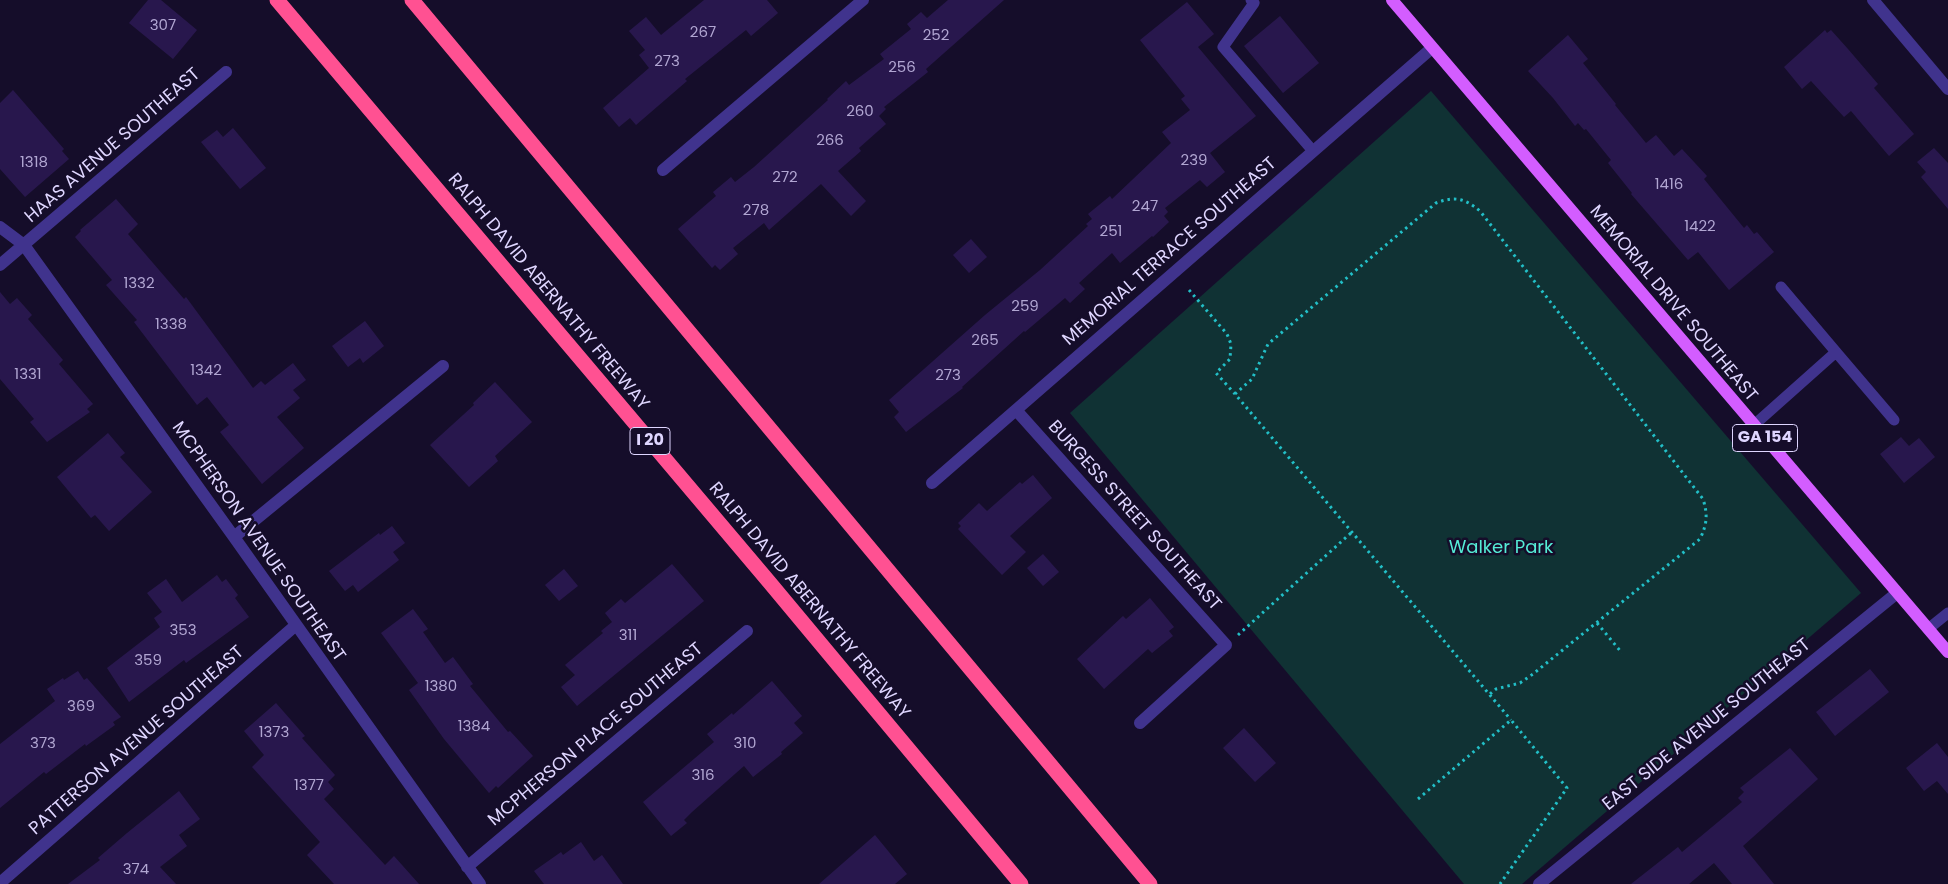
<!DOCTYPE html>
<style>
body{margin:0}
canvas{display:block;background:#150d2a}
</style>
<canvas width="1948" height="884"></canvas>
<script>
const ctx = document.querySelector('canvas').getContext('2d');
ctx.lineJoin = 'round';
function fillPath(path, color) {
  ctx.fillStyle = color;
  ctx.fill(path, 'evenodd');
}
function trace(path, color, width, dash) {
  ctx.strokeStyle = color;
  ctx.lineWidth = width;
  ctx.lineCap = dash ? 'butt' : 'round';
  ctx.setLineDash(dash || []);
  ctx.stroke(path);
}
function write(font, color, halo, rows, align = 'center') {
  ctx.font = font + ' Poppins,sans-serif';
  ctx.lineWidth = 5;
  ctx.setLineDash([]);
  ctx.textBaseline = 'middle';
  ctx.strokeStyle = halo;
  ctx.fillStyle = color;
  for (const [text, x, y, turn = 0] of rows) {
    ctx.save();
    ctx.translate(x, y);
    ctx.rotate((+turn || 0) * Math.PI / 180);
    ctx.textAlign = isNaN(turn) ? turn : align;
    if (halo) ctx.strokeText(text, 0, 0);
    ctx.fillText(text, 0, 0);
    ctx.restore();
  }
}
fillPath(new Path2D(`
 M1431,91l430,502 -339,291h-58l-394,-471z`), '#103234');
fillPath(new Path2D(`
 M148,0h13l36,30 -24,29 -44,-36z
 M704,0h63l11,13 -27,23 -5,-6 -61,49 2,2 -51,44 -6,-7 -11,9 -16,-19 46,-40 -10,-13 6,-5 -16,-19 17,-14 15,18z
 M948,0h56l-78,69 2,3 -44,35 2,2 -7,7 7,8 -27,24 2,3 -23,20 28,30 -15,15 -30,-32 -52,46 -5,-7 -31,25 5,6 -18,16 -5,-5 -3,3 -34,-39 38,-33 -3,-4 18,-15 4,5 19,-15 74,-67 -1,-1 19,-18 3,4 35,-26 -4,-5 31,-25 -4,-5 14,-12 6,6z
 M1187,2l27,32 -16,13 58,69 -46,37 15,19 -18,15 -7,-7 -35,28 3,4 -4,4 5,6 -16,15 -1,-1 -32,27 -8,-10 -33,30 6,6 -15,14 -5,-5 -40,34 -1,-1 -62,56 1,1 -57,44 -12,-15 5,-5 -10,-12 96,-85 55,-45 48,-44 -2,-2 6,-5 -4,-5 22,-18 2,3 59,-56 -9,-11 28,-22 -9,-11 4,-3 -45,-56z
 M1280,16l39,47 -36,30 -39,-47z
 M1825,30l2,3 4,-3 17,19 30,35 -4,4 40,46 -25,22 -38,-45 -7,6 -33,-36 -9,8 -18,-22z
 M1568,35l20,24 -5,4 4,5 29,36 -1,1 31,38 10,-8 18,21 8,-7 25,27 -3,3 40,49 3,-3 7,9 3,-2 17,20 -45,38 -31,-38 -10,8 -57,-66 1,-1 -24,-30 3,-3 -25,-31 -2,1 -6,-7 -3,3 -22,-28 -25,-27z
 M13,90l51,59 -2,2 7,8 -44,38 -25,-28v-66z
 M233,128l33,40 -26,21 -39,-47 16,-12 6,7z
 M1934,148l14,15v46l-27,-32 5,-5 -9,-10z
 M116,199l22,25 -10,10 56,65 2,-2 67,91 8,-7 4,4 28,-22 13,17 -13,10 7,8 -23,19 27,31 -42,36 -42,-52 9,-7 -22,-28 -10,8 -63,-83 3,-2 -31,-35 6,-5 -37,-43 6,-6 -1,-1z
 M971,239l16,18 -18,16 -16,-18z
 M0,292l10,12 7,-6 15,17 -4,4 35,41 -4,4 34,40 -6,5 3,3 -43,30 -17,-20 4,-3 -34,-40z
 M365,321l19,25 -21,17 -3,-5 -12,9 -16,-21z
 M495,382l37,40 -37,34 3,5 -29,26 -39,-42 44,-40 -1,-2z
 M108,433l17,20 -5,4 32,35 -43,39 -14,-16 -4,3 -34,-41z
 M1901,437l8,9 10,-8 16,19 -31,26 -24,-29z
 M1033,475l19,23 -42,38 16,16 -24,23 -44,-46 3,-3 -3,-3 21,-20 8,8 33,-29 2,2z
 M392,526l13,17 -12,9 6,8 -41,32 -5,-7 -8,6 -16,-20 50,-38 1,2z
 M1043,554l16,18 -16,14 -16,-18z
 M672,564l32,37 -127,105 -16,-19 14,-12 -10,-10 38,-32 -2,-2 11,-9 -7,-9 16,-14 4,4z
 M564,569l14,17 -19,15 -14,-16z
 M217,575l5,7 4,-3 12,16 -3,3 14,19 -63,46 -2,-3 -55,42 -22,-34 53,-41 -6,-9 8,-6 -15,-19 19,-14 16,23z
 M1150,598l24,29 -5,4 4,5 -21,17 -4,-4 -44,40 -27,-30 46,-43 3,3z
 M413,609l15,20 -5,3 22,31 8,-6 20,27 -3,2 38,46 2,-1 23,25 -35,32 -2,-2 -7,7 -45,-54 -35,-49 9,-7 -37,-50z
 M1870,669l19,23 -54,44 -19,-24z
 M78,671l6,9 3,-2 34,39 -8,5 2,3 -29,21 -1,-2 -39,30 -2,-2 -44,36v-64l55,-43 -8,-12 16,-11 1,2z
 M772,681l30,35 -8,7 9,10 -22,19 1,2 -29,23 -9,-11 -52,46 -8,8 3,3 -16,13 -28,-34 71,-60 -7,-8 25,-21 1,2z
 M276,703l29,33 -3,2 33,37 -7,7 6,7 -10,10 61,66 9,-9 25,28h-85l-27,-29 13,-13 -68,-75 12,-12 -20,-24z
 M1244,728l32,35 -21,19 -32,-34z
 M1937,743l11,14v37l-11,-13 -13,10 -18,-23z
 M1790,748l28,31 -75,67 31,38h-42l-18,-21 -25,21h-58l47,-37 4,5 60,-50 -4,-4 6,-6 -4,-4z
 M179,791l21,28 -21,16 8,11 -27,21 16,17h-108l32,-24 -2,-2 29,-25z
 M875,835l32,39 -12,10h-76z
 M581,842l13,19 8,-6 21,29h-79l-10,-13 27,-19 2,3z`), '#28174d');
trace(new Path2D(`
 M1189,290l38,44 4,10 -1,15 -14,14 19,21
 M1597,623l25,30
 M1238,635l114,-103
 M1490,694l6,-5 24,-6 13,-9 167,-135c7,-15 8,-24 3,-40l-223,-288c-16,-13 -25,-15 -44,-8l-168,141 -16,35 -17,15 276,326
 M1418,799l93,-79 56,68 -67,96`), '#22bfc7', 3, [2.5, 4]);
trace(new Path2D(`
 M1251,0l3,3 -31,44 90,104
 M1781,287l55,65
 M1754,425l82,-73 58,68
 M1928,629l20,-16`), '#40338d', 11);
trace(new Path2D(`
 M1873,0l75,89
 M663,170l200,-170
 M0,227l24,18 210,292 246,347
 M0,265l226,-193
 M1016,410l210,235 -86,78
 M932,483l500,-435
 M234,537l209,-171
 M467,867l280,-236
 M0,883l296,-258
 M1539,884l358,-291`), '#40338d', 12);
trace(new Path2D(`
 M1392,0l556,652`), '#d35dff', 12);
trace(new Path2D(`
 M277,0l493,583 251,301
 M412,0l738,884`), '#ff5192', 15);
write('15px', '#b1a6d2', null, [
 ["307",163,26],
 ["267",703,33],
 ["252",936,36],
 ["273",667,62],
 ["256",902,68],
 ["260",860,112],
 ["266",830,141],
 ["239",1194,161],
 ["1318",34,163],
 ["272",785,178],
 ["1416",1669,185],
 ["247",1145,207],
 ["278",756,211],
 ["1422",1700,227],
 ["251",1111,232],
 ["1332",139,284],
 ["259",1025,307],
 ["1338",171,325],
 ["265",985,341],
 ["1342",206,371],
 ["1331",28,375],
 ["273",948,376],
 ["353",183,631],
 ["311",628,636],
 ["359",148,661],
 ["1380",441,687],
 ["369",81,707],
 ["1384",474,727],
 ["1373",274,733],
 ["373",43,744],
 ["310",745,744],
 ["316",703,776],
 ["1377",309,786],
 ["374",136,870]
]);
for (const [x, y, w] of [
 [1765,438,65],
 [650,441,40]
]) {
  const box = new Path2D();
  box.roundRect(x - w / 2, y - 13.5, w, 27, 4);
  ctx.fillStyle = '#150d2a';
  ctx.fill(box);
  trace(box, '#dfd6ff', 1);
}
write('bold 16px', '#dfd6ff', null, [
 ["GA 154",1765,438],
 ["I 20",650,441]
]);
write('18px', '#dfd6ff', '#150d2a', [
 ["HAAS AVENUE SOUTHEAST",113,146,-41],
 ["MEMORIAL TERRACE SOUTHEAST",1170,252,-41],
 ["RALPH DAVID ABERNATHY FREEWAY",548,292,50],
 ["MEMORIAL DRIVE SOUTHEAST",1673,304,50],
 ["BURGESS STREET SOUTHEAST",1134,516,48],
 ["MCPHERSON AVENUE SOUTHEAST",258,542,55],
 ["RALPH DAVID ABERNATHY FREEWAY",809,601,50],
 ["EAST SIDE AVENUE SOUTHEAST",1707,725,-39],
 ["MCPHERSON PLACE SOUTHEAST",596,735,-40],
 ["PATTERSON AVENUE SOUTHEAST",137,741,-41]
]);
write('18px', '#55ecd6', '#150d2a', [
 ["Walker Park",1501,548]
]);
</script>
